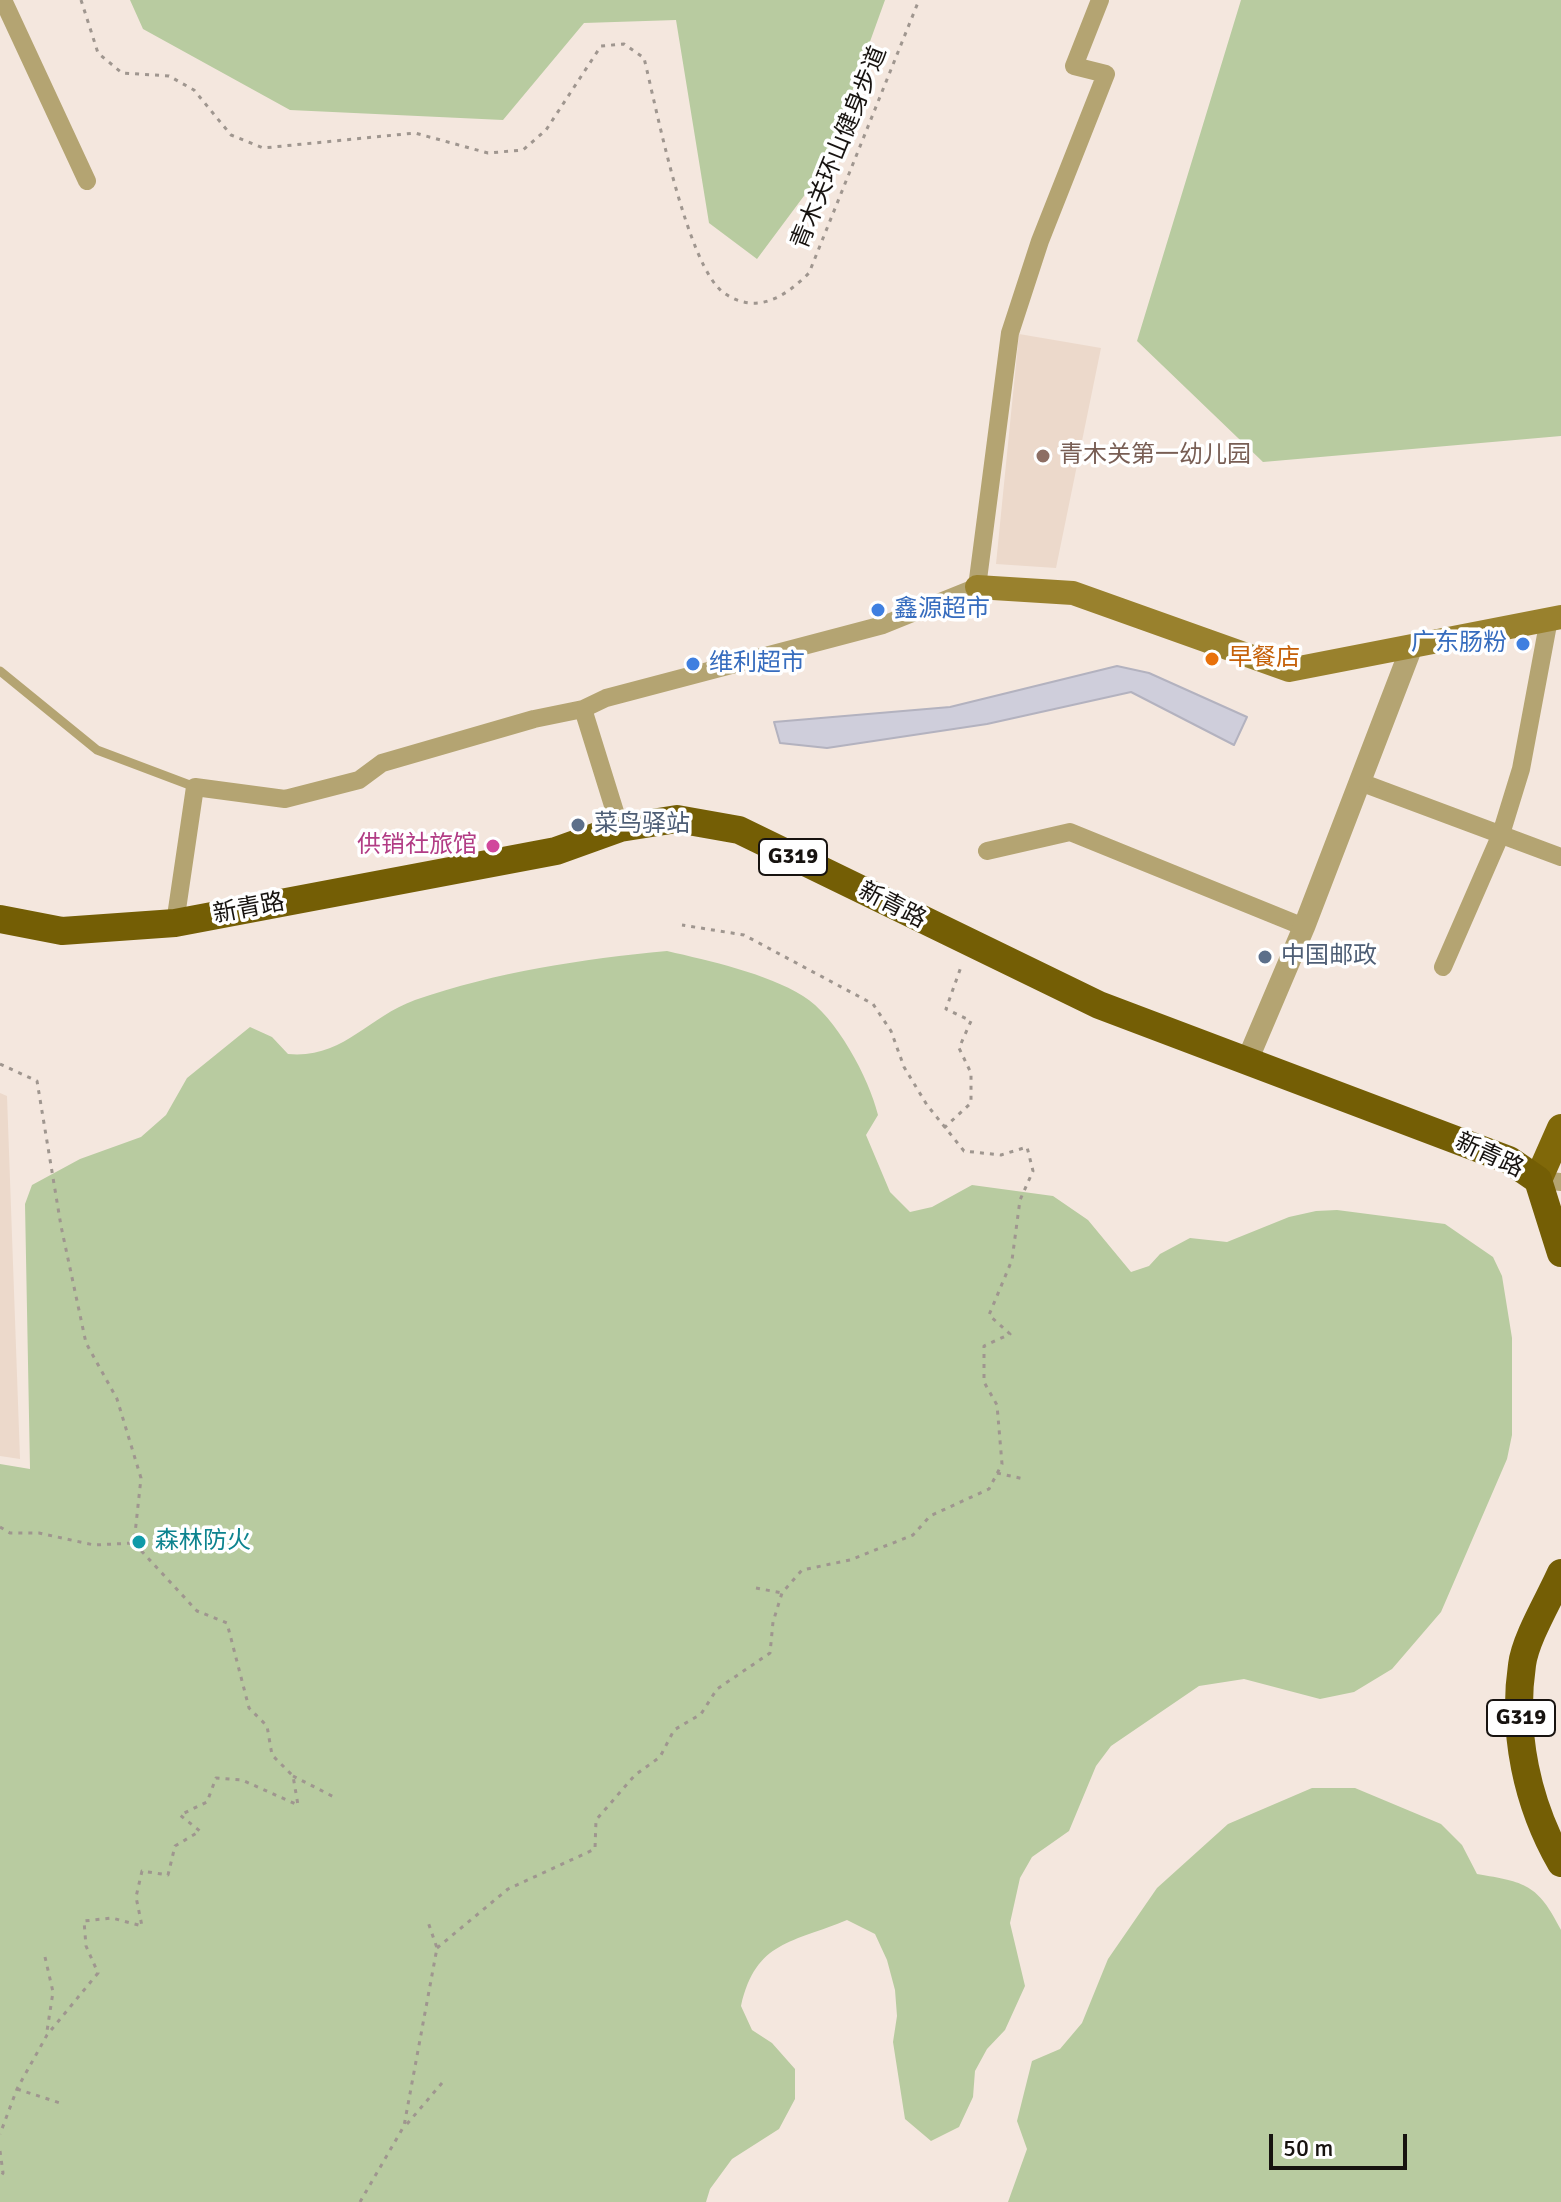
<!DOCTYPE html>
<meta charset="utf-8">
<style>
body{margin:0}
#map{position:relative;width:1561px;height:2202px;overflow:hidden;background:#f4e7de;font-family:Signika,sans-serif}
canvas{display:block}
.scale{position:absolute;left:1269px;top:2134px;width:138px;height:36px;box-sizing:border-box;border:4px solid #171310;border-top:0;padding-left:10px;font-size:24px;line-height:28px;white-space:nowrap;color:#171310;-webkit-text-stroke:6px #fff;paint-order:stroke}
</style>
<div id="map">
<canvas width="1561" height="2202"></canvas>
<div class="scale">50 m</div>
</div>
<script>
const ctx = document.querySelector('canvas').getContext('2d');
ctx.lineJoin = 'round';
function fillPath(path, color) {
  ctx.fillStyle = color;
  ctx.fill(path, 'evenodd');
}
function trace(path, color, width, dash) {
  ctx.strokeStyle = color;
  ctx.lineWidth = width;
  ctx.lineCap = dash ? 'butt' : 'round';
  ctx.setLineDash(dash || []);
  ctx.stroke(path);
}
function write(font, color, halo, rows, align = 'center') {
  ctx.font = font + ' Signika,"Noto Sans SC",sans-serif';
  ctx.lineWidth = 7;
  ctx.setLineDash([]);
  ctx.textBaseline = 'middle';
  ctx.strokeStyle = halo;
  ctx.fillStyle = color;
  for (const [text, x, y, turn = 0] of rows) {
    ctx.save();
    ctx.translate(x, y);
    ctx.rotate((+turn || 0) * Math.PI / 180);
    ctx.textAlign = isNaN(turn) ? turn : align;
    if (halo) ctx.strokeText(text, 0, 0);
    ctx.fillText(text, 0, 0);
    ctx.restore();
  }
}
fillPath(new Path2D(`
 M1019,334l82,14 -45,220 -60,-4z
 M0,1093l7,3 13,363 -20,-3z`), '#ecd9cb');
fillPath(new Path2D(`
 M130,0h755l-61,169 -67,90 -48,-36 -33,-203 -92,3 -81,97 -213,-10 -147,-81z
 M1241,0h320v436l-298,26 -126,-121z
 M667,951c43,10 99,22 136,45 33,20 66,82 75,119l-12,20 24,57 20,20 22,-5 40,-22 81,11 35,24 43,52 18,-6 11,-12 30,-16 37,4 62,-25 27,-6 21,-1 108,14 48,33 9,19 10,62v97l-5,24 -66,153 -49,57 -38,23 -34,7 -76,-20 -45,7 -88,60 -15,20 -27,65 -37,26 -12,21 -10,45 15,63 -20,44 -18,19 -12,22 -2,26 -14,30 -28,14 -26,-22 -12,-77 4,-26 -2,-26 -8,-30 -12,-26 -28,-14c-54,23 -91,20 -106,86l11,24 20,13 23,26v30l-16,30 -47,30 -22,30 -4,13h-706v-738l30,5 -5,-265 7,-19 48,-26 61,-22 25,-22 21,-37 63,-51 22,10 16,17c55,5 78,-36 127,-54 81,-28 167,-41 252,-49z
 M1312,1788h43l86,36 21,21 15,29c48,8 61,10 84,56v272h-553l19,-53 -10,-28 15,-60 28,-12 22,-26 26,-64 49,-71 71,-64z`), '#b8cba0');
const building = new Path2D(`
 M1117,666l32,7 98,44 -13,28 -103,-53 -144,32 -160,24 -47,-5 -6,-21 176,-15z`);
fillPath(building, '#cfcedb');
trace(building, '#b3b2bf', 2);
trace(new Path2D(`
 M81,0l17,53 24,20 47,3 25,14 37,45 32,13 152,-15 73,20 35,-3 23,-20 55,-84 23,-2 20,14c12,48 43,209 80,235 33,23 62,3 85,-20l110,-273
 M0,1064l37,17 24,145 25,117 31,56 24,79 -7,65 63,68 30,12 22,85 18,18 5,29 21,21 5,29 -56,-25 -26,-2 -9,24 -27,13 20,16 -25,15 -7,29 -26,-4 -6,26 6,29 -30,-8 -28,3 2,25 12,27 -51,62 -30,54 -17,45
 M944,1128l27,-25v-30l-12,-25 12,-27 -25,-12 16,-45
 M997,1473l27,6
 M0,1527l10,6h29l55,12 40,-2
 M756,1588l26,5
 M293,1776l41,21
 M437,1948l71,-59 87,-40 1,-29 39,-45 25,-18 14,-27 27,-16 16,-25 53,-36 3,-31 9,-29 20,-23 48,-10 63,-25 17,-19 59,-27 13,-25 -5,-59 -13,-23v-36l26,-12 -21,-19 23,-55 8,-60 13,-29 -6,-24 -26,8 -37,-4 -37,-46 -23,-38 -13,-36 -18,-27 -129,-69 -62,-10
 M45,1957l8,35 -6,39
 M17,2089l43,14
 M407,2124l35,-41
 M0,2151l3,22 -3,5
 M360,2202l44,-76 33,-178 -10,-29`), '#9f968f', 3, [4, 6]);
trace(new Path2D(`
 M0,671l97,79 98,37`), '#b4a472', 9);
trace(new Path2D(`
 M3,0l84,181
 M583,709l37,119
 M1360,782l201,75
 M987,851l83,-19 234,95
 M175,923l20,-136 90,12 74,-19 23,-17 152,-44 49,-10 23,-11 277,-73 94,-38 33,-254 30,-92 66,-167 -32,-8 26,-66
 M1443,967l58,-133 20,-65 28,-150
 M1538,1180l23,2`), '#b4a472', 18);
trace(new Path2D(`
 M1247,1061l57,-134 108,-281`), '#b4a472', 22);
trace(new Path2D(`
 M977,587l96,6 216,77 272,-53`), '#99812d', 24);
trace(new Path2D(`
 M1538,1180l23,-52`), '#806809', 28);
trace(new Path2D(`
 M0,919l62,12 113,-8 381,-72 64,-23 57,-9 62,11 360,175 410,155 29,20 23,73
 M1561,1573c-11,25 -36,66 -39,92 -10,68 5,139 39,198`), '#745e05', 28);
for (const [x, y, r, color] of [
 [1043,456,8,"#8d6e63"],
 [878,610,8,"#3f7fe0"],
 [1523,644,8,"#3f7fe0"],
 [1212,659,8,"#e8710a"],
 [693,664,8,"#3f7fe0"],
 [578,825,8,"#5c6f8a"],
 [493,846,8,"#d1479c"],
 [1265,957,8,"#5c6f8a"],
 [139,1542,8,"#0f9aa8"]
]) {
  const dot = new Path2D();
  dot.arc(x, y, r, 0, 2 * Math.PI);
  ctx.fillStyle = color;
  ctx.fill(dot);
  trace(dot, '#fff', 3);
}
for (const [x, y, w] of [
 [793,857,68],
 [1521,1718,68]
]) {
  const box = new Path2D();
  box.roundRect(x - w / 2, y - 18, w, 36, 6);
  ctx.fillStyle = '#fff';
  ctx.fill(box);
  trace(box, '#171310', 2);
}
write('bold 22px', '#171310', null, [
 ["G319",793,857],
 ["G319",1521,1718]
]);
write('24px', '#171310', '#fff', [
 ["青木关环山健身步道",840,148,-68],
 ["新青路",892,906,27],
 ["新青路",249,909,-11],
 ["新青路",1489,1156,25]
]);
write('24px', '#785e54', '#fff', [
 ["青木关第一幼儿园",1059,456]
], 'left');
write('24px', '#366cbe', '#fff', [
 ["鑫源超市",894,610],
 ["广东肠粉",1507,644,"right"],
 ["维利超市",709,664]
], 'left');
write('24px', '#c56008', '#fff', [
 ["早餐店",1228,659]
], 'left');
write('24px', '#4e5e75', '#fff', [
 ["菜鸟驿站",594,825],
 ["中国邮政",1281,957]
], 'left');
write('24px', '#b23c85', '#fff', [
 ["供销社旅馆",477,846]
], 'right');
write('24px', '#0d838f', '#fff', [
 ["森林防火",155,1542]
], 'left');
</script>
